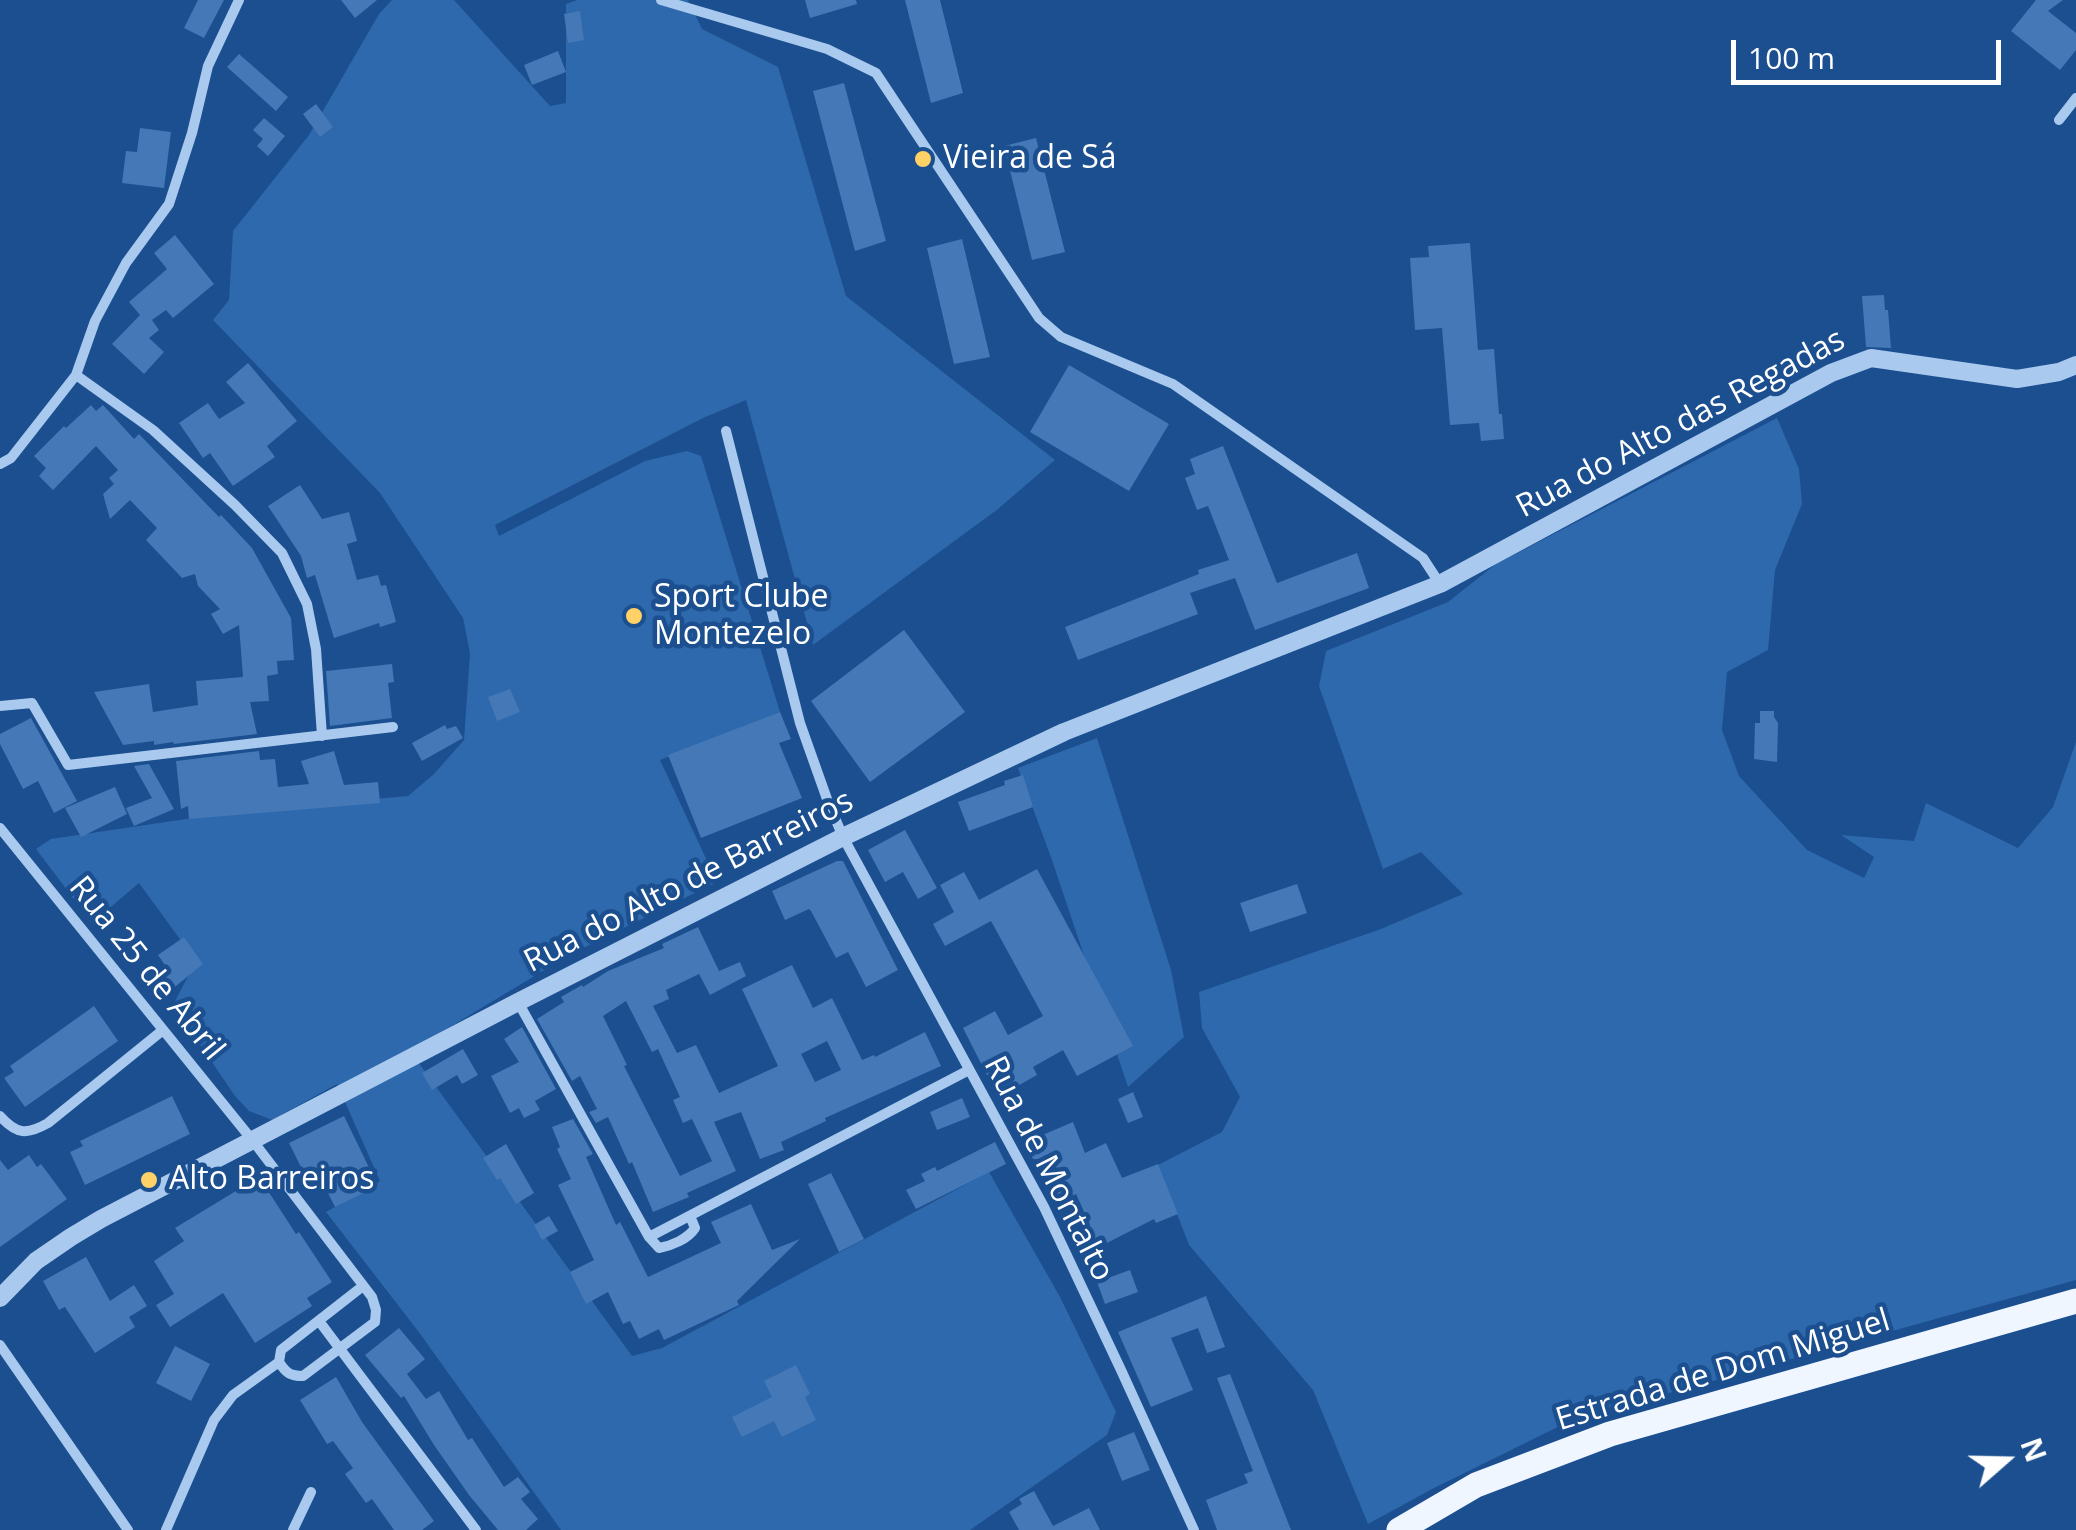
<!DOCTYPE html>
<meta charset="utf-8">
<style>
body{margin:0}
#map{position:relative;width:2076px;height:1530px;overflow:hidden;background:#1b4f8f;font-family:"Open Sans",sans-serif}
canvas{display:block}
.north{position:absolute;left:1956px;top:1410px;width:100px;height:100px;-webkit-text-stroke:8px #1b4f8f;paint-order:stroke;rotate:70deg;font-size:28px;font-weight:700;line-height:40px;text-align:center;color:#fff}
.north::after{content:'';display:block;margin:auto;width:35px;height:45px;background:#fff;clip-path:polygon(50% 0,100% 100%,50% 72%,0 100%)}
.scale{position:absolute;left:1731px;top:40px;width:270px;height:45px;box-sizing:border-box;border:5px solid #fff;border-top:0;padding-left:12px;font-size:30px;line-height:35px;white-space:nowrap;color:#fff;-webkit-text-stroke:8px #1b4f8f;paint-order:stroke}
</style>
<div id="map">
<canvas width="2076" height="1530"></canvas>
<div class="north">N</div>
<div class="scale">100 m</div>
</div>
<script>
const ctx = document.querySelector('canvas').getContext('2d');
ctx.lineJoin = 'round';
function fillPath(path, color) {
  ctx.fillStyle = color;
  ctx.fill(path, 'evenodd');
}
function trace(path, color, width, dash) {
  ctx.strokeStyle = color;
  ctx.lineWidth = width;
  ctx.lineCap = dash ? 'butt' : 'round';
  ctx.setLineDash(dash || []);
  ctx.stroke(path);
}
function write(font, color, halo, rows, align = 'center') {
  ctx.font = font + ' "Open Sans",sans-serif';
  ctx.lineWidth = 9;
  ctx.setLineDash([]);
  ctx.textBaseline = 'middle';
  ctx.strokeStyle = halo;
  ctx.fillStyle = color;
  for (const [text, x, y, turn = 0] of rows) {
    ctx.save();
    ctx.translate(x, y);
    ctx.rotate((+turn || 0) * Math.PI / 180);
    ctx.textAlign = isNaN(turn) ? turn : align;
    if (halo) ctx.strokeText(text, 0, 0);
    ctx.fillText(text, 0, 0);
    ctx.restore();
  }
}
fillPath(new Path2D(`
 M392,0h62l96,106 16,-3v-99l11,-4h111l14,29 76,38 68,229 209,164 -57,49 -185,136 -67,-245 -43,18 -208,107 4,11 146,-75 42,-10 14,5 79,256 -120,48 57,122 -146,72 -161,97 222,305 30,-8 327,-176 71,125 56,115 -9,23 -137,95h-409l-143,-199 -92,-119 54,-31 -43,-97 -65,36 -23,-9 -14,-15 -62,-91 23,-44 -57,-78 -47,40 -56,-74 15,-10 189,-28 168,-15 26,-22 30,-34 6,-87 -7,-35 -83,-125 -167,-173 16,-20 4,-69 76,-96 70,-121z
 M1777,418l22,51 3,35 -27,66 -7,80 -41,22 -5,58 17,46 68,74 57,28 10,-21 -33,-22 73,6 12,-38 92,45 35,-41 23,-65v538l-504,140 -140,69 -64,35 -55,-134 -124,-145 -31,-80 64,-33 18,-35 -38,-69 -3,-36 182,-63 82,-35 -42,-42 -38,17 -64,-183 7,-35 122,-49 48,-38z
 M1097,738l74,232 13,67 -56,50 -76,-227 -34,-92z`), '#2e69ad');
fillPath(new Path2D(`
 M198,0h26l-20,38 -20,-10z
 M341,0h36l-22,18z
 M805,0h51l1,4 -47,14z
 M905,0h35l23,93 -32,10z
 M2036,0h27l-15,11 28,22v17l-16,20 -49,-39z
 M580,11l4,29 -16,3 -4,-29z
 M558,51l8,21 -34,13 -8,-20z
 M239,54l49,43 -12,14 -49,-44z
 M844,83l42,158 -31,10 -42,-160z
 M316,104l17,23 -13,10 -17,-23z
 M264,118l21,18 -17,20 -11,-10 6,-7 -10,-9z
 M140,128l31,4 -7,56 -42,-5 4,-32 11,1z
 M1036,138l29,114 -33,8 -28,-114z
 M175,235l39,49 -41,34 -7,-8 -14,10 7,10 -10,8 15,14 -20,22 -32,-30 28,-29 -11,-13 38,-33 -13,-16z
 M962,239l28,118 -36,7 -27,-116z
 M1470,243l8,107 16,-1 5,65h3l2,25 -23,2 -2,-18 -29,2 -8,-97 -27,2 -5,-72 19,-1 -1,-11z
 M1884,295l1,15h3l3,38 -25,-1 -4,-51z
 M248,363l49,58 -30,25 8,11 -42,29 -23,-33 -7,5 -24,-35 29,-20 11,16 26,-16 -19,-21z
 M1069,365l100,59 -40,67 -99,-59z
 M91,405l5,6 7,-6 31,34 5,-5 80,83 2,-2 31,33 39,70 3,42 -17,1 1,13 -11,2 2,25 -19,1 7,32 -83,10 -1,-2 -19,3v-4l-31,4 -29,-53 55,-8 4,28 45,-7 -2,-24 47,-4 -4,-52 -16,9 -12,-20 9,-5 -22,-23 -3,-12 -13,4 -36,-38 11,-12 -27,-28 -20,19 -7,-25 11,-10 -5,-6 9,-8 -22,-24 -43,44 -14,-14 7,-8 -12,-12 30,-30 2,2z
 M1223,446l54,137 80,-30 12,35 -114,42 -20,-52 -45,15 8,21 -120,46 -13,-33 134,-53 -1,-4 31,-10 -21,-54 -11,4 -12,-32 10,-4 -5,-15z
 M300,485l22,34 27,-7 8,29 -10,3 10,36 21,-5 3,11 5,-1 10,37 -16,5 -1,-4 -45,15 -19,-63 -8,3 -6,-22 -33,-50z
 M904,630l61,82 -95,70 -59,-81z
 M392,664l2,18 -6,1 4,35 -62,8 -4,-55z
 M510,689l10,23 -23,9 -9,-24z
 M1760,711h14v6l4,6 -1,39 -23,-3 1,-36h5z
 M780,712l11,27 -12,4 23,55 -101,40 -33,-83z
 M31,718l46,83 -23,12 -16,-32 -15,8 -23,-45v-10z
 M445,725l2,4 9,-3 7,12 -41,23 -10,-18z
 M259,751l1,9 15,-1 3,28 31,-3 -8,-23 33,-10 10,34 34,-3 2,21 -191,16 -1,-13 -7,3 -5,-48z
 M149,764l25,45 -40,17 -8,-18 26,-10 -18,-32z
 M1023,775l10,32 -64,24 -11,-29 47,-17 -1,-4z
 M115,787l12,27 -46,23 -16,-29z
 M905,830l32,58 -19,11 -15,-27 -18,10 -17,-32z
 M837,861h6l55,109 -32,17 -18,-35 -12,6 -25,-47 -2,-2 -24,11 -13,-29z
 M1037,869l96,177 -56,30 -14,-26 -30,17 4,8 -39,22 -35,-69 32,-17 13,24 35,-19 -52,-95 -46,25 -12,-22 21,-12 -14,-27 24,-13 15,28z
 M1297,884l10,29 -57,19 -10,-29z
 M698,927l21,44 21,-9 6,14 -36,19 -11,-21 -33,16 3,9 -16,7 24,47 19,-8 23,48 59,-27 -36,-77 50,-24 21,43 19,-10 30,62 12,-5 1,2 50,-25 16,34 -116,52 1,3 -45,21 3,8 -24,9 -19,-47 -27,10 22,49 -49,22 2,4 -36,15 -21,-50 -3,2 -21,-47 -12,6 -7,-11 8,-3 -17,-33 -8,5 -35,-62 27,-17 -3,-5 21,-12 1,2 25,-16 56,-23 -2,-4zM626,1001l26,51 6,-3 22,48 -7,3 10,23 9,-4 20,42 -32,15 -56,-110 3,-1 -24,-49zM827,1041l14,29 -26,12 -14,-28z
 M184,937l19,27 -43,35 -12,-16 19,-15 -9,-13z
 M94,1006l24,35 -93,66 -21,-29 10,-6 -4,-6z
 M522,1027l34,62 -21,12 5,9 -16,8 -5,-10 -9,5 -19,-37 28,-14 -15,-23z
 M463,1049l15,26 -16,9 -5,-9 -25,15 -10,-17z
 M1133,1092l10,25 -15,6 -10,-24z
 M172,1096l18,38 -105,51 -15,-33 13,-6 -3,-5z
 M962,1098l8,19 -33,13 -7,-18z
 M344,1116l34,70 -43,21 -20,-40 -11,6 -15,-30z
 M573,1119l20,35 -7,3 30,68 4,-3 28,55 73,-34 -10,-21 40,-18 21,46 28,-11 -63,62 2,4 -75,35 -5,-11 -20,10 -9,-18 -7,3 -15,-32 -22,12 -16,-32 24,-12 -36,-75 13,-6 -14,-30 3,-2 -8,-20z
 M1073,1122l12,31 21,-10 16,35 36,-14 20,50 -22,9 -2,-4 -63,32 -11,-22 10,-4 -14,-31 -17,8 -20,-43h-6l-7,-17z
 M995,1142l11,22 -90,45 -10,-19 19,-9 -4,-7 14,-7 2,4z
 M506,1144l28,49 -18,11 -16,-26 -3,2 -14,-22z
 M29,1155l8,12 4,-3 26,35 -67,48v-87l8,10z
 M831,1173l33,66 -25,13 -31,-68z
 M259,1177l37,57 3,-2 33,50 -25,16 5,8 -57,37 -32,-50 -53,34 -14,-22 18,-11 -20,-33 30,-20 -9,-13z
 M549,1216l9,15 -16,9 -8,-15z
 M86,1257l24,44 24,-16 13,21 -18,11 6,10 -40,26 -30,-46 -6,3 -16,-29z
 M1130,1270l8,22 -33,12 -8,-22z
 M1206,1296l19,51 -18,6 -9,-25 -27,10 22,52 -42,17 -33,-75z
 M399,1328l26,31 -18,15 19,25 13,-8 29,49 4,-2 32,49 14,-10 12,15 -9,7 17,20 -12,11h-28l-29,-35 -35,-50 -30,-49 -3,2 -36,-43z
 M175,1346l35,18 -19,37 -35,-18z
 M796,1365l14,29 -5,3 11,23 -34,17 -8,-16 -32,16 -10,-20 40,-20 -8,-16z
 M1230,1374l61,156h-74l-11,-30 42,-17 -4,-9 9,-3 -36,-93z
 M336,1377l26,45 72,99 -12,9h-28l-22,-31 -6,4 -21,-29 8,-6 -20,-27 -6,3 -27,-44z
 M1134,1432l16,38 -28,11 -15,-38z
 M1034,1491l19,35 36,-18 11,22h-81l-10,-18 13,-8 -3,-5z`), '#4478b7');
trace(new Path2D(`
 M661,0l166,49 49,24 163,245 22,19 112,47 250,174 17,26
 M2059,120l17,-22
 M76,375l77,55 82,75 47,48 25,51 9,45 6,87
 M726,431l74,292 27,76 16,38 201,370 77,163 73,160
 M0,464l11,-6 65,-83 19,-54 31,-58 43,-59 23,-71 16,-67 31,-66
 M0,706l32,-3 36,62 325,-38
 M0,828l253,313 119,156 4,13 -1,12 -72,54c-13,0 -17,-3 -24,-14l2,-12 82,-64
 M518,1002l131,235 320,-167
 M0,1116c17,19 27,19 48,7l115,-93
 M649,1237l10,11c12,-2 29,-9 36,-20l-5,-12
 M319,1321l157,209
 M0,1345l128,185
 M166,1530l48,-110 19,-25 46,-33
 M293,1530l18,-38`), '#a9c9ee', 10);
trace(new Path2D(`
 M0,1298l36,-37 35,-24 30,-18 417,-217 325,-165 221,-105 376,-148 391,-211 40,-15 146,21 42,-7 17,-7`), '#a9c9ee', 18);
trace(new Path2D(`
 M1399,1530l77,-45 134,-51 466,-133`), '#f0f6ff', 25);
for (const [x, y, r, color] of [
 [923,159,10,"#ffd166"],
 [634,616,10,"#ffd166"],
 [149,1180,10,"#ffd166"]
]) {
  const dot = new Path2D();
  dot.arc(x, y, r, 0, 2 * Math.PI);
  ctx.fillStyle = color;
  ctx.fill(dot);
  trace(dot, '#1b4f8f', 4);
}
write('32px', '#fff', '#1b4f8f', [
 ["Vieira de Sá",943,159],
 ["Sport Clube",654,598],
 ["Montezelo",654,635],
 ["Alto Barreiros",169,1180]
], 'left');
write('32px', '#fff', '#1b4f8f', [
 ["Rua do Alto das Regadas",1681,424,-28],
 ["Rua do Alto de Barreiros",689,882,-27],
 ["Rua 25 de Abril",146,969,51],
 ["Rua de Montalto",1048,1169,63],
 ["Estrada de Dom Miguel",1723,1371,-17]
]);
</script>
